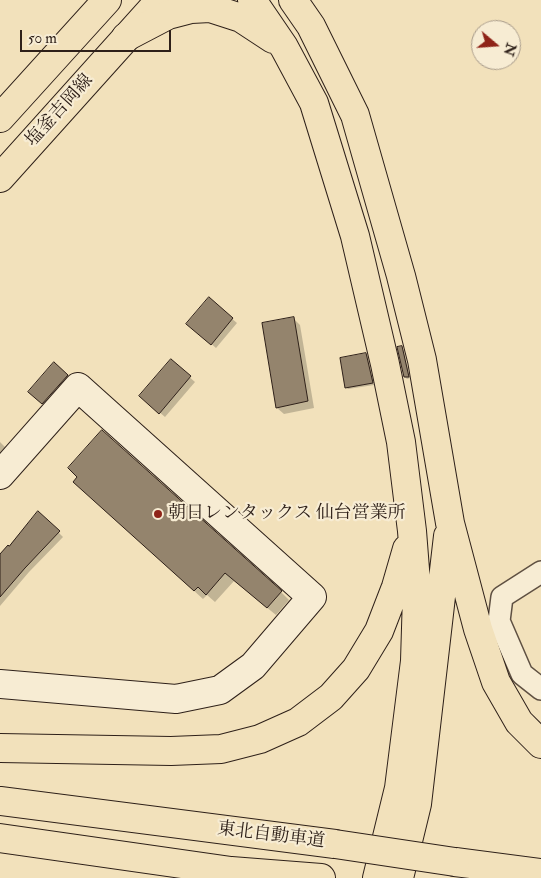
<!DOCTYPE html>
<meta charset="utf-8">
<style>
body{margin:0}
#map{position:relative;width:541px;height:878px;overflow:hidden;background:#f2e1bb;font-family:"IM FELL Double Pica",serif}
canvas{display:block}
.north{position:absolute;left:471px;top:20px;width:50px;height:50px;box-sizing:border-box;background:#f7ecd3;border:1px solid #a79a89;border-radius:50%;rotate:108deg;font-size:14px;font-weight:700;line-height:20px;text-align:center;color:#2e2019}
.north::after{content:'';display:block;margin:auto;width:18px;height:22px;background:#8f2418;clip-path:polygon(50% 0,100% 100%,50% 72%,0 100%)}
.scale{position:absolute;left:20px;top:30px;width:151px;height:22px;box-sizing:border-box;border:2px solid #2e2019;border-top:0;padding-left:6px;font-size:15px;line-height:18px;white-space:nowrap;color:#2e2019;-webkit-text-stroke:4px #f7ecd3;paint-order:stroke}
</style>
<div id="map">
<canvas width="541" height="878"></canvas>
<div class="north">N</div>
<div class="scale">50 m</div>
</div>
<script>
const ctx = document.querySelector('canvas').getContext('2d');
ctx.lineJoin = 'round';
function fillPath(path, color) {
  ctx.fillStyle = color;
  ctx.fill(path, 'evenodd');
}
function trace(path, color, width, dash) {
  ctx.strokeStyle = color;
  ctx.lineWidth = width;
  ctx.lineCap = dash ? 'butt' : 'round';
  ctx.setLineDash(dash || []);
  ctx.stroke(path);
}
function write(font, color, halo, rows, align = 'center') {
  ctx.font = font + ' "IM FELL Double Pica","Noto Serif JP",serif';
  ctx.lineWidth = 4.5;
  ctx.setLineDash([]);
  ctx.textBaseline = 'middle';
  ctx.strokeStyle = halo;
  ctx.fillStyle = color;
  for (const [text, x, y, turn = 0] of rows) {
    ctx.save();
    ctx.translate(x, y);
    ctx.rotate((+turn || 0) * Math.PI / 180);
    ctx.textAlign = isNaN(turn) ? turn : align;
    if (halo) ctx.strokeText(text, 0, 0);
    ctx.fillText(text, 0, 0);
    ctx.restore();
  }
}
fillPath(new Path2D(`
 M209,299l28,24 -21,25 -23,-20z
 M294,319l6,6 14,83 -30,6 -7,-6z
 M402,348l2,2 6,28 -3,1 -2,-2z
 M366,354l2,2 6,29 -26,4 -2,-2z
 M171,361l24,21 -30,35 -20,-17z
 M54,363l18,17 -25,27 -13,-10z
 M0,442l9,9 -9,10z
 M83,490l198,102 8,8 -13,15 -42,-34 -19,21 -8,-7 -4,4z
 M39,513l24,24 -34,35 -29,34v-51l9,-7z`), '#0003');
const building = new Path2D(`
 M209,297l24,21 -22,27 -25,-21z
 M294,317l14,84 -32,7 -14,-85z
 M402,346l7,31h-5l-7,-30z
 M366,353l7,30 -28,5 -5,-30z
 M171,359l20,17 -32,38 -20,-18z
 M54,362l14,13 -26,29 -14,-12z
 M102,430l180,161 -15,17 -42,-35 -19,22 -8,-8 -4,4 -121,-109 4,-5 -9,-9z
 M38,511l22,20 -35,37 -25,29v-43l8,-9 1,1z`);
fillPath(building, '#94846d');
trace(building, '#2e2019', 1);
const street = new Path2D(`
 M541,572l-39,25 -3,24 23,53 19,15`);
const secondary = new Path2D(`
 M0,475l78,-88 234,210 -59,69 -33,24 -44,9 -176,-15`);
const primary = new Path2D(`
 M0,118l107,-118
 M0,178l160,-178`);
const highway = new Path2D(`
 M252,0l32,47 30,56 41,133 30,128 16,78 11,89 5,64 -2,66 -16,127 -22,90
 M293,0l18,26 44,89 46,161 21,84 28,163 28,106 18,53 23,40 22,22
 M126,37l42,-22 23,-6 19,-1 31,10 32,21
 M0,748l171,3 50,-2 39,-10 38,-17 33,-25 25,-28 23,-38 17,-44 11,-38
 M0,801l335,43
 M0,838l231,33 90,7
 M455,862l86,11
 M399,878l18,-74 31,-268`);
trace(street, '#5f5042', 24);
trace(secondary, '#2e2019', 30);
trace(primary, '#2e2019', 30);
trace(highway, '#2e2019', 30);
trace(street, '#f7ecd3', 21);
trace(secondary, '#f7ecd3', 28);
trace(primary, '#f2e1bb', 28);
trace(highway, '#f2e1bb', 28);
const highwayBridge = new Path2D(`
 M335,844l120,18`);
trace(highwayBridge, '#2e2019', 30, []);
trace(highwayBridge, '#f2e1bb', 28);
for (const [x, y, r, color] of [
 [158,514,5,"#8f2418"]
]) {
  const dot = new Path2D();
  dot.arc(x, y, r, 0, 2 * Math.PI);
  ctx.fillStyle = color;
  ctx.fill(dot);
  trace(dot, '#f7ecd3', 2);
}
write('18px', '#2e2019', '#f7ecd3', [
 ["塩釜吉岡線",60,111,-48],
 ["東北自動車道",271,836,7]
]);
write('18px', '#2e2019', '#f7ecd3', [
 ["朝日レンタックス 仙台営業所",168,514]
], 'left');
</script>
